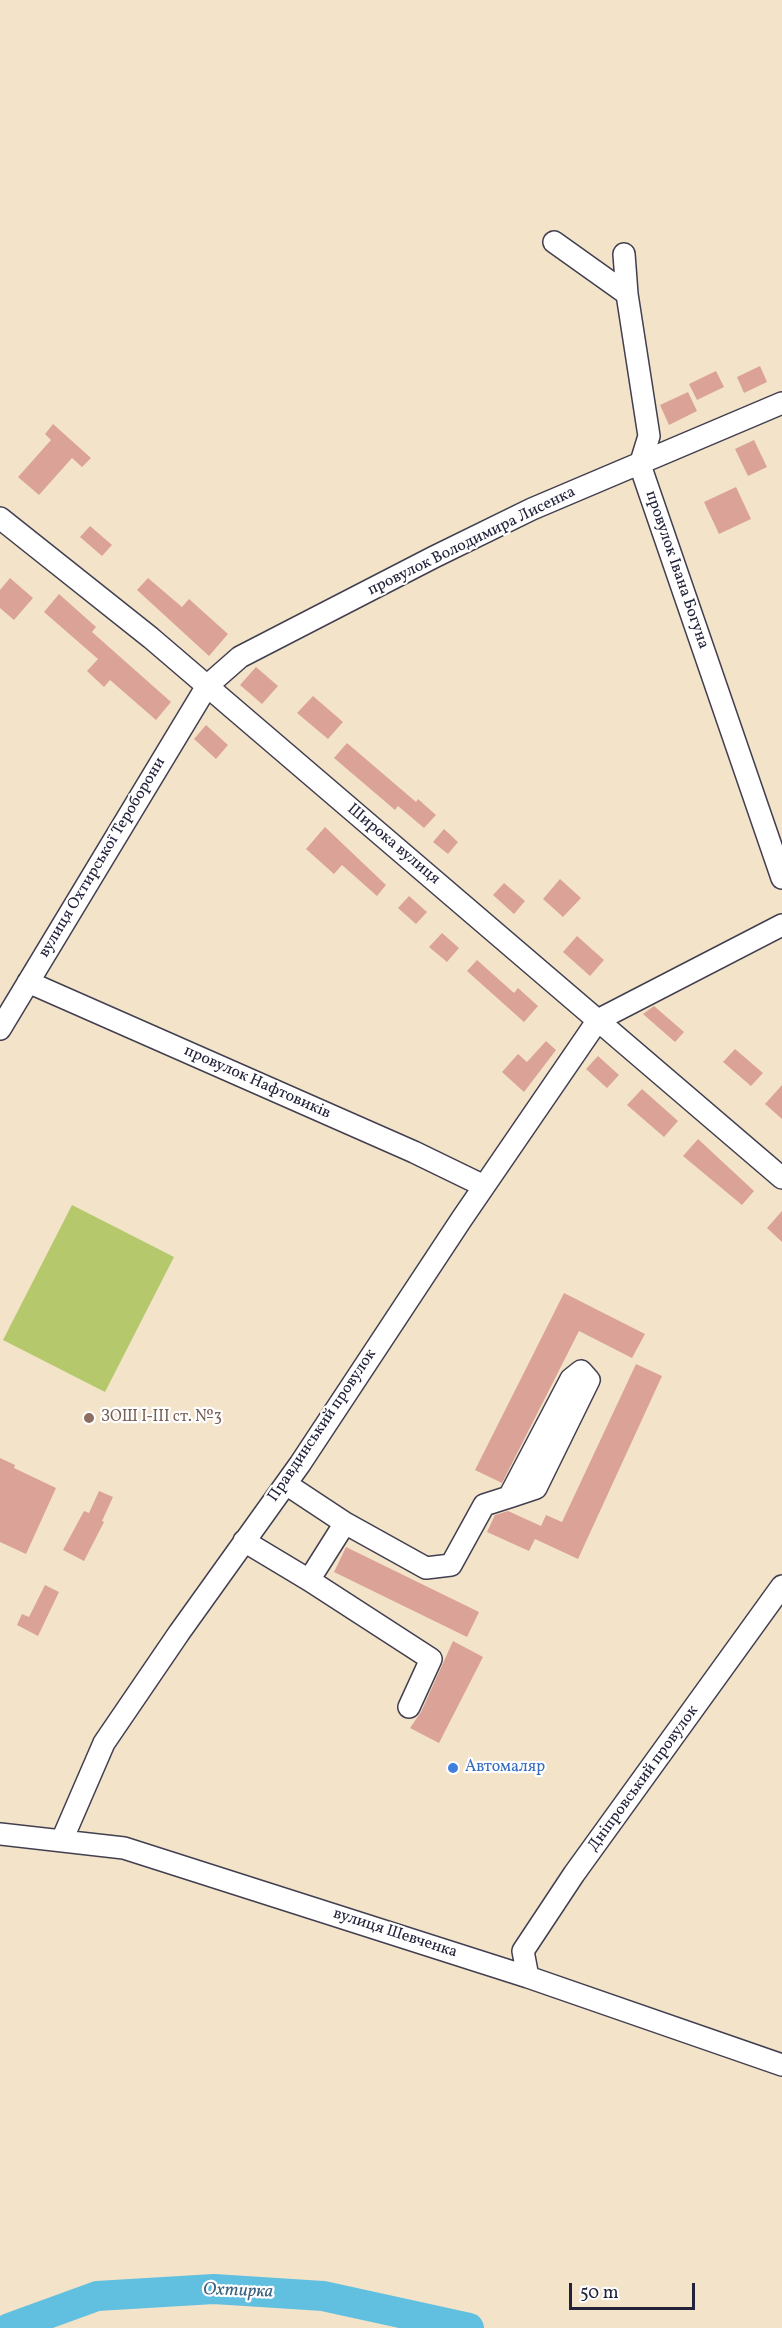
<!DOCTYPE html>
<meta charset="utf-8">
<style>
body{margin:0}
#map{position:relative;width:782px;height:2328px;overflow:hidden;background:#f3e3c9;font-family:Vollkorn,serif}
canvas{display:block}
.scale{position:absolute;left:569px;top:2283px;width:126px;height:27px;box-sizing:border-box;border:3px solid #22223b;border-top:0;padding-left:8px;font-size:18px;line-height:21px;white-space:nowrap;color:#22223b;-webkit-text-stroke:4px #fff;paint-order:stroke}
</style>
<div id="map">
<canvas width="782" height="2328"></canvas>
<div class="scale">50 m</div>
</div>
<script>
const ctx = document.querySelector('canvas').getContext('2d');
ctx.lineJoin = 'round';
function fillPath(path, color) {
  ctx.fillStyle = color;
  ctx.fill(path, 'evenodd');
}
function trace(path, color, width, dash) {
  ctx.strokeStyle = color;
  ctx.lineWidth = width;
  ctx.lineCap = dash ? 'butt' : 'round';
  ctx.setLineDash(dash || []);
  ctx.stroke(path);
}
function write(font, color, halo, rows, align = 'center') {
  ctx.font = font + ' Vollkorn,serif';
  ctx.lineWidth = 4.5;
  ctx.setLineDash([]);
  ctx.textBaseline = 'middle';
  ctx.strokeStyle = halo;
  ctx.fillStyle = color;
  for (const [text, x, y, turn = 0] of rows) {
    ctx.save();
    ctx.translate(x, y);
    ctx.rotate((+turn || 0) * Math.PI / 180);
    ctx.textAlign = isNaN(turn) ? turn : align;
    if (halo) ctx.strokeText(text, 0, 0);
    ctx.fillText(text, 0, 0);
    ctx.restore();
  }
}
fillPath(new Path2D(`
 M72,1205l102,52 -69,135 -102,-52z`), '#b5c86c');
trace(new Path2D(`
 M9,2328l88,-32 117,-7 109,7 146,32`), '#61c0e0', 30);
fillPath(new Path2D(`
 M760,366l7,16 -23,11 -7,-16z
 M716,371l8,16 -27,13 -8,-16z
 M688,392l9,19 -28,14 -9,-20z
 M53,424l38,34 -9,9 -10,-9 -33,37 -21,-18 33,-37 -6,-6z
 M754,440l13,27 -19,9 -13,-27z
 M736,487l15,32 -32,15 -15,-32z
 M90,526l22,19 -10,11 -22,-19z
 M10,578l23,20 -19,22 -14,-12v-18z
 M148,578l34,29 7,-8 39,35 -19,22 -72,-66z
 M59,594l37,33 -4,5 79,70 -15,18 -46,-40 -6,7 -17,-16 11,-12 -54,-47z
 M256,667l22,19 -16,18 -22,-19z
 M313,696l30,26 -15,17 -31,-26z
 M206,725l22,20 -12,14 -22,-20z
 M347,743l69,59 2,-3 18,16 -12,13 -26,-22 -3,4 -61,-52z
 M325,827l61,58 -9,11 -35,-31 -8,9 -28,-25z
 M444,829l14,13 -10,12 -15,-12z
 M560,879l21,19 -18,19 -20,-18z
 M504,883l21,18 -11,13 -21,-19z
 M409,896l18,16 -11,12 -18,-16z
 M442,933l17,15 -12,14 -18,-15z
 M577,936l27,24 -14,16 -27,-24z
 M477,960l37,33 4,-5 20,18 -14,16 -57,-51z
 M654,1006l30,26 -9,10 -32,-28z
 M546,1041l10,9 -32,42 -22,-20 16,-18 9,8z
 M735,1049l28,24 -12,13 -28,-24z
 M598,1056l21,19 -12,13 -21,-19z
 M782,1085v34l-17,-15z
 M642,1089l36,32 -14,16 -37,-32z
 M698,1139l56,52 -12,14 -59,-49z
 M782,1211v31l-15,-14z
 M564,1293l81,41 -13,24 -53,-27 -77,152 -27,-13z
 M636,1364l26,12 -84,183 -43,-20 -6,12 -42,-19 8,-17 13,-4 33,15 5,-11 16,7z
 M0,1458l15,7 -1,3 42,20 -30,66 -26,-12z
 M99,1491l14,6 -11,24 2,1 -20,39 -21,-11 21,-39 5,2z
 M346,1547l133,65 -12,25 -133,-65z
 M45,1585l14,7 -21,44 -21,-11 5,-11 7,3z
 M453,1641l30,16 -44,86 -29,-15 11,-16z`), '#dba397');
const minor = new Path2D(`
 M554,242l73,52
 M624,254l3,40 22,142 -9,29 142,413
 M0,518l151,120 631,540
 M28,982l386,170 70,34
 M0,1029l207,-343 33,-29 194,-100 98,-48 250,-106
 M286,1484l59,39
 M244,1541l65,39 122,79 -22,48
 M309,1580l36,-57 81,45 25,-3 33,-60 25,-8 62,-118 10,-8 8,9 -53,108 -27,9
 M0,1834l124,14 404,129 254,88
 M62,1840l42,-97 75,-110 121,-169 161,-244 137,-200 184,-95
 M528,1977l-5,-26 51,-77 208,-288`);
trace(minor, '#413f50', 24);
trace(minor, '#fff', 21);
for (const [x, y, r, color] of [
 [89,1418,6,"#8d6e63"],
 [453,1768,6,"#3f7fe0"]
]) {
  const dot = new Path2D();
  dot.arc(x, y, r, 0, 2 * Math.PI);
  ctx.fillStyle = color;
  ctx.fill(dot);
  trace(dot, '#fff', 2);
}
write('16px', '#22223b', '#fff', [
 ["провулок Володимира Лисенка",472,542,-26],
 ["провулок Івана Богуна",676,570,71],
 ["Широка вулиця",393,845,40],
 ["вулиця Охтирської Тероборони",103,858,-59],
 ["провулок Нафтовиків",257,1083,24],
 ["Правдинський провулок",323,1426,-56],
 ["Дніпровський провулок",644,1779,-54],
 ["вулиця Шевченка",395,1934,18]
]);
write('16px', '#785e54', '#fff', [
 ["ЗОШ І-ІІІ ст. №3",101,1418]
], 'left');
write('16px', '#366cbe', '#fff', [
 ["Автомаляр",465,1768]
], 'left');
write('italic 18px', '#3b617d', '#fff', [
 ["Охтирка",238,2292,2]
]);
</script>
